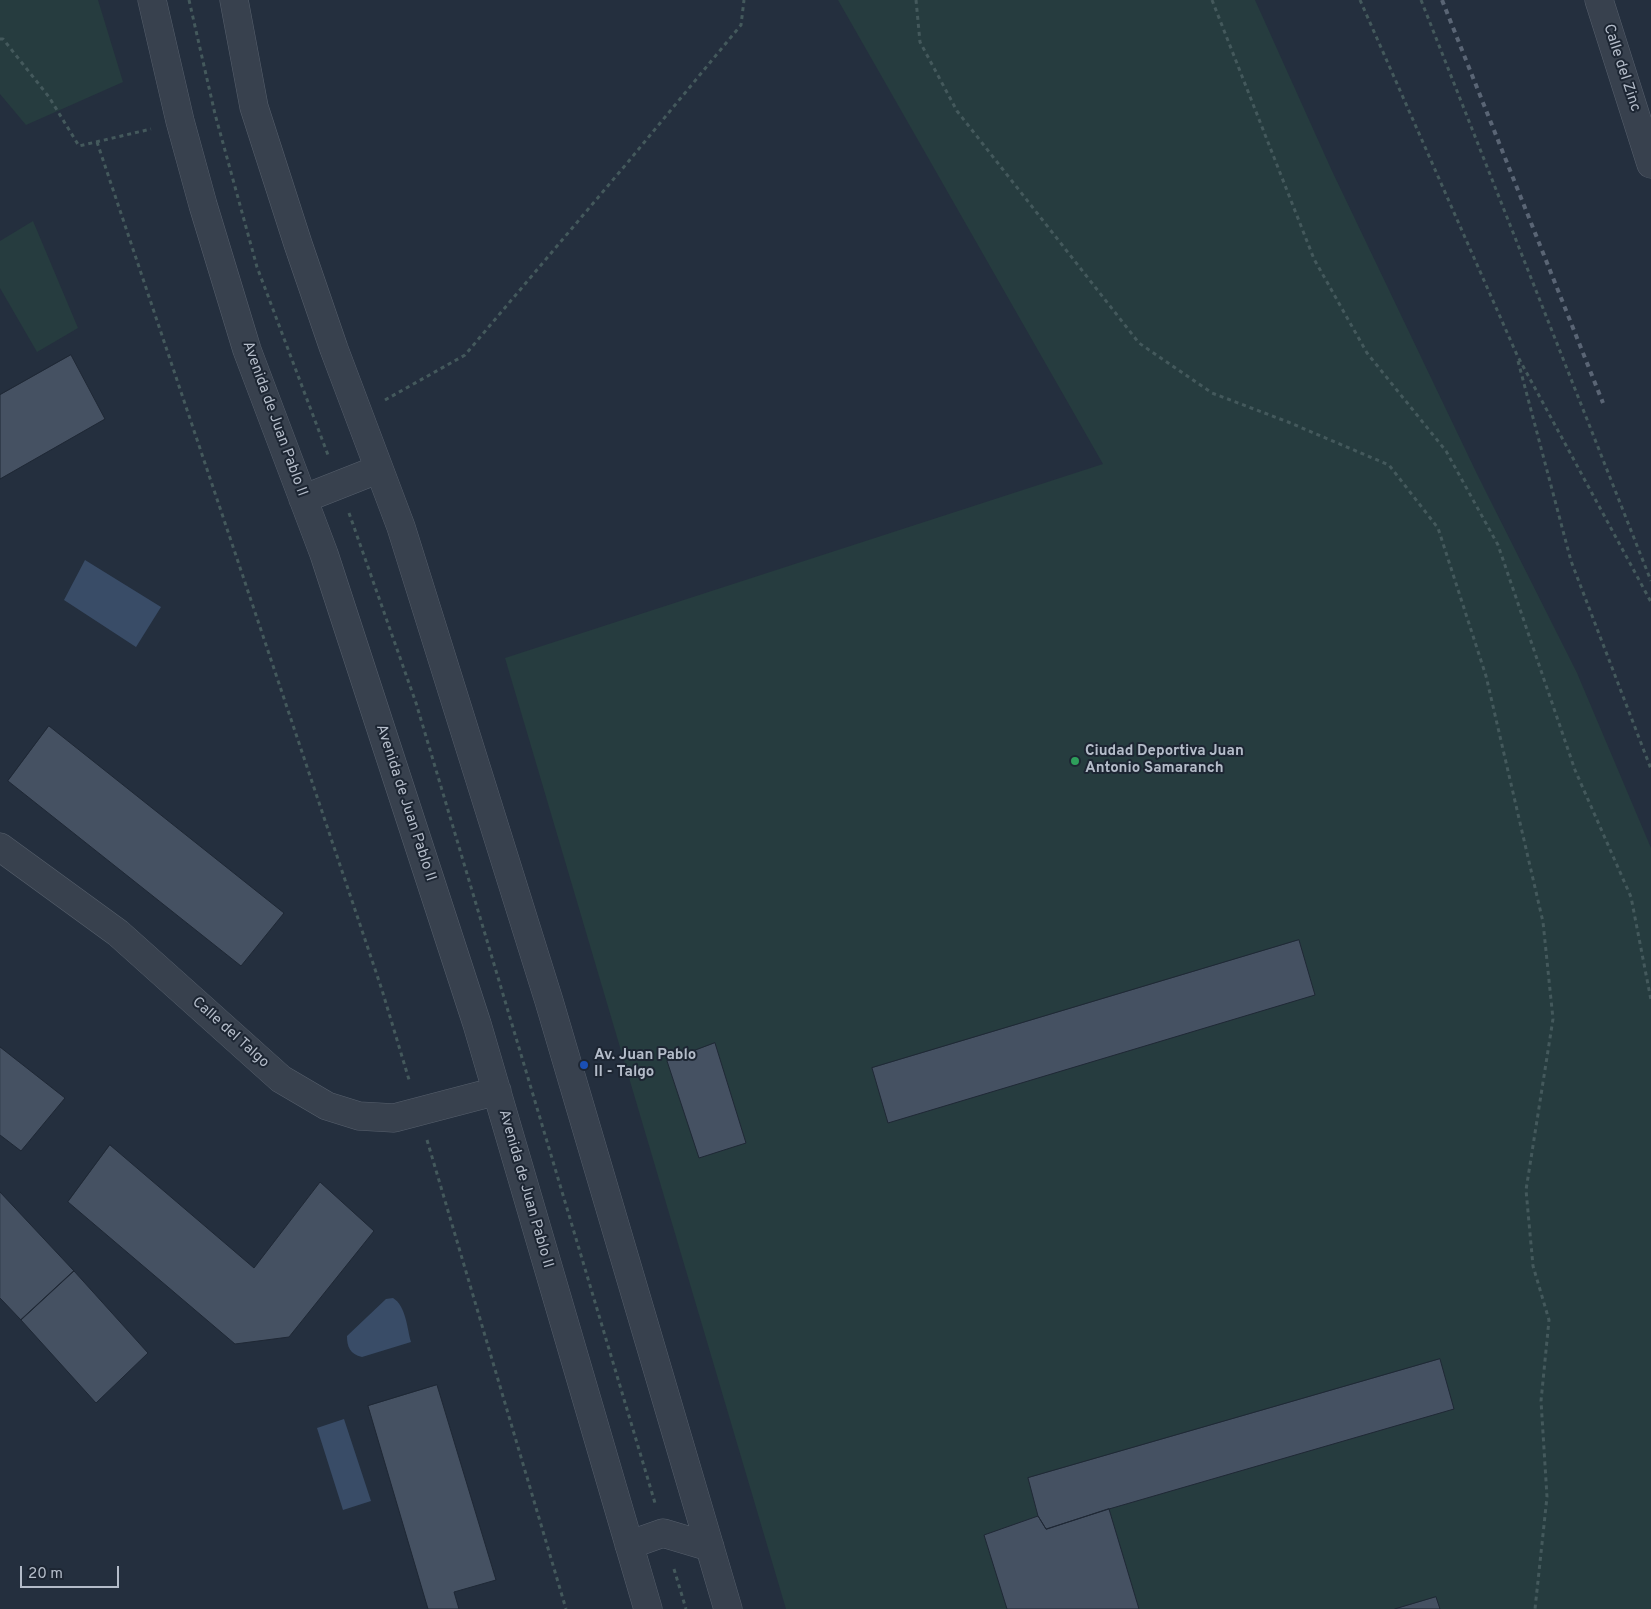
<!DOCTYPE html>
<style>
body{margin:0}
#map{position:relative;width:1651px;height:1609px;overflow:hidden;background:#242f3e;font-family:Overpass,sans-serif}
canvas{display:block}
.scale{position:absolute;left:20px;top:1566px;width:99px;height:22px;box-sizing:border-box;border:2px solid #b4bcc9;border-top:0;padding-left:6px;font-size:15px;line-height:18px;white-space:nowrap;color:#b4bcc9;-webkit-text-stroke:4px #1d2633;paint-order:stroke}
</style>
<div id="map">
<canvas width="1651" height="1609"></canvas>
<div class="scale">20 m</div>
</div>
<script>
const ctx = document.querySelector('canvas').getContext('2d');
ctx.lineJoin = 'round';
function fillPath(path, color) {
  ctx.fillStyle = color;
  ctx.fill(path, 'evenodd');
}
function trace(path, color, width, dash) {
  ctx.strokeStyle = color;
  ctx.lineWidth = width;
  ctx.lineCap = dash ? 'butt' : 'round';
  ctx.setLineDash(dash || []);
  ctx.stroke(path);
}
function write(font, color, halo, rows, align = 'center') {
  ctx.font = font + ' Overpass,sans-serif';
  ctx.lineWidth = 4;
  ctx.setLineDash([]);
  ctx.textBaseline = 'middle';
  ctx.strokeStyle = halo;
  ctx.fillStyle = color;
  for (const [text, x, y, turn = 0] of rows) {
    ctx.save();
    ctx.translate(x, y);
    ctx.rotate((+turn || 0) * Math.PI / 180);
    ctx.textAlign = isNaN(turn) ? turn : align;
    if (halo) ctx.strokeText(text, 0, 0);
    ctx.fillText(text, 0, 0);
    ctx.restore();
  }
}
fillPath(new Path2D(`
 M0,0h98l25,82 -97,43 -26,-31z
 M838,0h417l77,171 145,303 100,199 74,175v761h-865l-281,-951 598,-194z
 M33,221l45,107 -41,24 -37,-64v-47z`), '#263c3f');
fillPath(new Path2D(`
 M85,560l76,47 -25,40 -72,-47z
 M393,1298c13,8 14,30 18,44l-49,15c-12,-3 -15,-10 -15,-21l39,-37z
 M344,1419l27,82 -28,9 -26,-82z`), '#394c67');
const building = new Path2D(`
 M71,355l34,64 -105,60v-84z
 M49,726l235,187 -43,53 -233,-185z
 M1299,940l16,55 -427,128 -16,-55z
 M715,1043l31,100 -47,15 -32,-97z
 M0,1047l65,51 -44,53 -21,-16z
 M110,1145l144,123 66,-86 54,49 -85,106 -54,7 -167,-142z
 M0,1192l74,79 -53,49 -21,-22z
 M74,1271l74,82 -52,50 -75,-83z
 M1440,1359l14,50 -345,100 -63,20 -8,-13 -10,-38z
 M437,1385l59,195 -42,12 5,17h-31l-60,-203z
 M1109,1509l30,100h-132l-23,-74 54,-19 8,13z
 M1436,1597l4,12h-45z`);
fillPath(building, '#455162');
trace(building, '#1f2835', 1);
const street = new Path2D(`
 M152,0l28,121 23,84 44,145 77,204 153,470 171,585
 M234,0l20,107 44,137 36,105 67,178 148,474 179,608
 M1599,0l52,164
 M303,499l76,-30
 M0,847l118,86 163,146 46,27 32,10 35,2 103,-27
 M629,1545l34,-12 47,14`);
trace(street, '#565f6c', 29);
trace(new Path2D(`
 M189,0l26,114 42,153 71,188
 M916,0l4,42 37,69 182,232 73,50 76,29 101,43 49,63 48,148 57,246 10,97 -27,171 7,76 16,54 -8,81 6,96 -12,112
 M1212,0l102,259 53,94 79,98 52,94 77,225 56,127 20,103
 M1360,0l157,355 134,247
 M1421,0l230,581
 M0,39h3l46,58 30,49 72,-17
 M97,142l285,848 28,93
 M1518,361l53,200 80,208
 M385,400l80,-45 163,-193 113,-137 3,-25
 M349,513l67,190 239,800
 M427,1140l139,469
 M674,1569l12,40`), '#44595c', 3, [4, 4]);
trace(street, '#38414e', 28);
trace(new Path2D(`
 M1442,0l161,403`), '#5a6575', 4, [5, 5]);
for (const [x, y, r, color] of [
 [1075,761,5,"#2e9e5b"],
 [584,1065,5,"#1a4fb4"]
]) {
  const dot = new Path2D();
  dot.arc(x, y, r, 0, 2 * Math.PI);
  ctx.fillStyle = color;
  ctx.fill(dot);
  trace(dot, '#1d2633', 2);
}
write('15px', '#b4bcc9', '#1d2633', [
 ["Calle del Zinc",1621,68,72],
 ["Avenida de Juan Pablo II",274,419,70],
 ["Avenida de Juan Pablo II",405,803,72],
 ["Calle del Talgo",230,1033,42],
 ["Avenida de Juan Pablo II",525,1189,74]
]);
write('bold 15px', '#b4bcc9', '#1d2633', [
 ["Ciudad Deportiva Juan",1085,752],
 ["Antonio Samaranch",1085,769],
 ["Av. Juan Pablo",594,1056],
 ["II - Talgo",594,1073]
], 'left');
</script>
